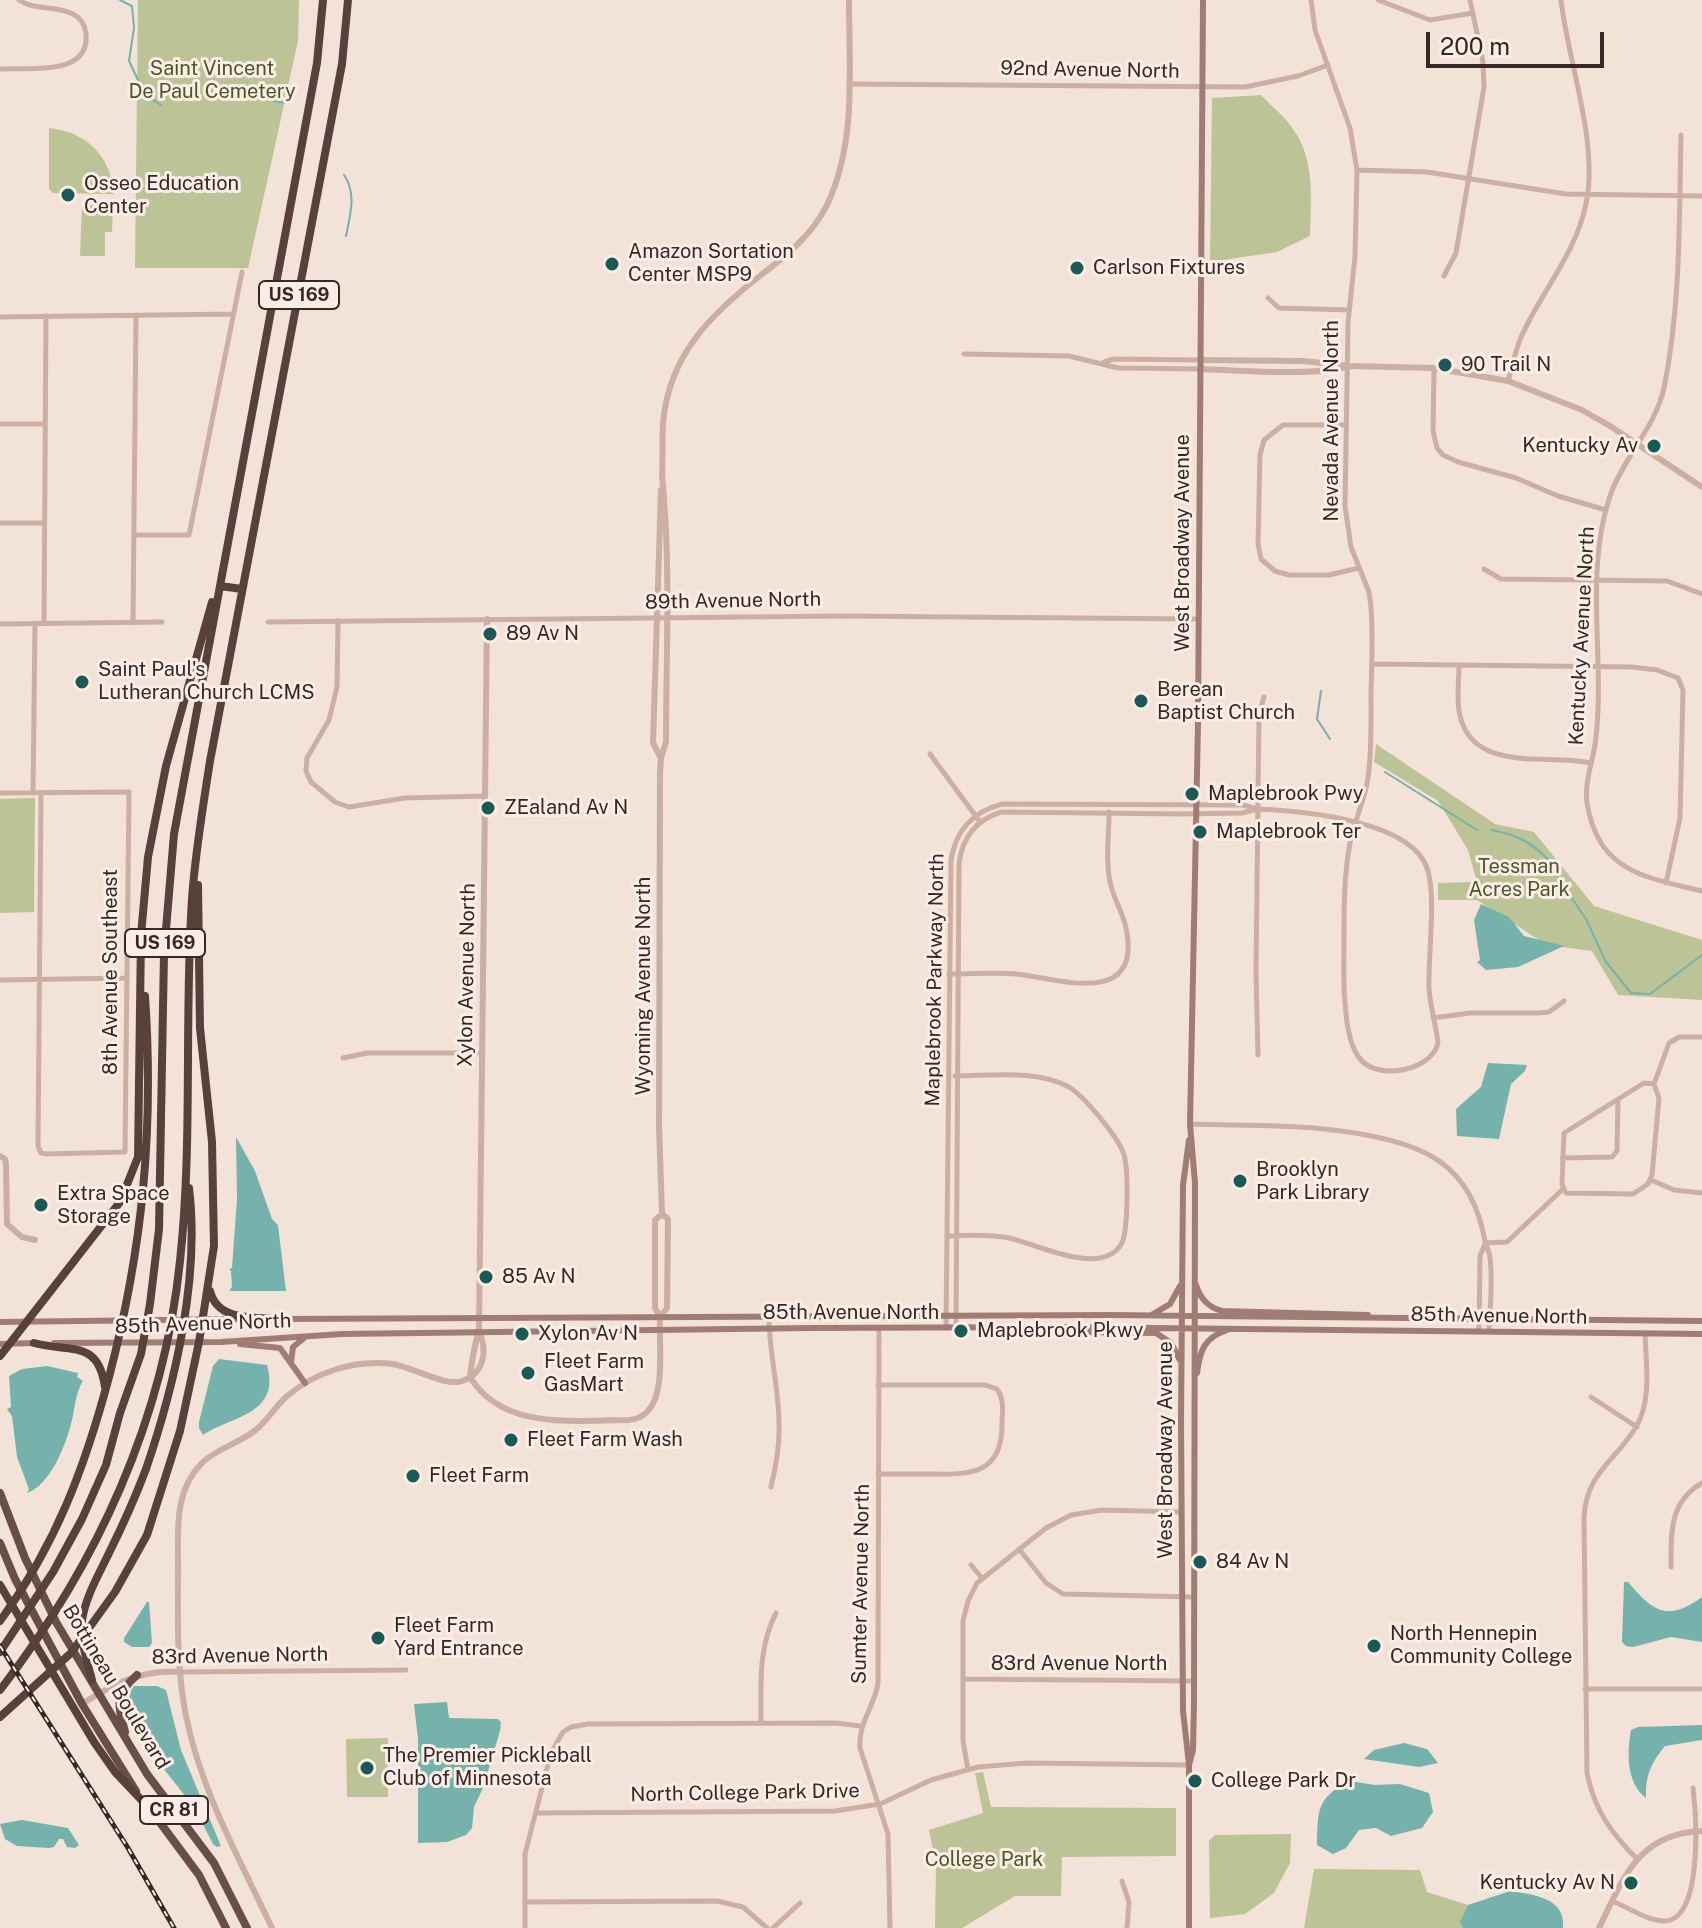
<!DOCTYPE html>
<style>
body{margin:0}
#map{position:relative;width:1702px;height:1928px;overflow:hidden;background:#f3e2d8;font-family:"Public Sans",sans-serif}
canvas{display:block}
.scale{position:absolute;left:1426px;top:32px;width:178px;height:36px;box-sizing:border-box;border:4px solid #362826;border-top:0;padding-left:10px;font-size:24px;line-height:28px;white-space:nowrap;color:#362826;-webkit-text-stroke:6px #faede5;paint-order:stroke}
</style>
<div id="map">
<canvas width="1702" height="1928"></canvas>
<div class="scale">200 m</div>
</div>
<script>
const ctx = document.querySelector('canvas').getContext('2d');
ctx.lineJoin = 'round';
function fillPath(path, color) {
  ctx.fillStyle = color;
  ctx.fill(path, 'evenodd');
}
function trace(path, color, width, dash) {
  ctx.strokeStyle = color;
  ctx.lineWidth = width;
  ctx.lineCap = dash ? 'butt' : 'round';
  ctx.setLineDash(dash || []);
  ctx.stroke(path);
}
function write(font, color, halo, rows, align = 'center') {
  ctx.font = font + ' "Public Sans",sans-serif';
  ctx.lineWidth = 6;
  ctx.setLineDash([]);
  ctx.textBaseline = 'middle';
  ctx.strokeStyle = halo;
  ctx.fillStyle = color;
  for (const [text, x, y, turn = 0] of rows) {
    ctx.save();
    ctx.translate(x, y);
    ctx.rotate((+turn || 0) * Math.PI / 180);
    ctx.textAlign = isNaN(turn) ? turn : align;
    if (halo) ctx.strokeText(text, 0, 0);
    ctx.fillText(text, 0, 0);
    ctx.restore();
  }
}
fillPath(new Path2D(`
 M138,0h161l-1,41 -50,227h-113z
 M1261,95c11,12 26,23 34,37 20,29 16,70 15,104l-33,16 -67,10 2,-164z
 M49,128c38,4 62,28 65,66l-61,-1 -4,-4z
 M82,205l31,1 -1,26h-7v24h-25z
 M1376,744l119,80 39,8 60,74 108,34v60l-84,-5 -26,-44 -45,-6 -70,-45h-39v-17l39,-1 -9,-32 -30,-49 -64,-39z
 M35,798l-1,114 -34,1v-114z
 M388,1738v59h-41l-1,-58z
 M983,1772l8,35 185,1v48l-114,1 -1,39h-46l-53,32h-27l1,-62 -7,-36 54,-17 -8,-40z
 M1291,1834l-1,29 -16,30 -29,21 -35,4 -1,-77 6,-6z
 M1314,1869l106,1 7,22 41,13 -7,17 2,6h-159z`), '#bbc397');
fillPath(new Path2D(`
 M1481,904l28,13 15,19 40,10 -46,21 -32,3 -9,-8 3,-2 -6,-40z
 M1488,1063l39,2 -2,6 -14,13 -12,55 -42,-3 -1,-27 25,-22z
 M236,1137l19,34 17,48 6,6 8,66h-57l3,-4 -1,-16 -2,-2 3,-1 5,-69z
 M219,1359l48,6c14,50 -36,51 -64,70l-4,-7v-6l14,-56z
 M47,1366l31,7 -1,4 6,4c-8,12 -8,29 -12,43 -6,23 -21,61 -44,69l2,-4 -12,-32 -5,-41 -5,-7 4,-2 -2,-31 13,-7z
 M1624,1582h4c25,30 40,40 74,15v45l-31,-5 -38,10 -7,-1 -4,-4z
 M147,1602h2l3,41 -3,4h-17l-8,-5v-4z
 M134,1686h23l9,4 15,60 40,96 -4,1 -4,-3c-7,-13 -13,-27 -22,-40 -16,-25 -81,-90 -57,-118z
 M447,1702l2,16 49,1 3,3 -1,9 -17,57 -9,19 -2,21 -6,7 -19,7 -29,1v-104l-4,-35z
 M1702,1725v15l-37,6c-14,17 -20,30 -19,52 -20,-15 -19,-46 -15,-68l7,-3z
 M1404,1743l23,6 11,14 -19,4 -55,-8 10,-9z
 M1349,1781l26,4 25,-1 29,9 4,19 -11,16 -31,8 -15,-8 -17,2 -13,18 -13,6 -16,-9c1,-35 -1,-46 32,-64z
 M22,1820l46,8 11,17 -4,3 -8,-1 -4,-8h-4l-5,8 -5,1 -32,-2 -12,-7 -5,-15z
 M1510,1891c23,4 56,6 53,37h-100l-3,-6 8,-17z`), '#75b2ab');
trace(new Path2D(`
 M120,0l12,6 2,22 -5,33 16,34 16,10
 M273,101l15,2
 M344,175c13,18 6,41 2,61
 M1321,691l-4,28 13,20
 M1385,772l92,58
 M1492,830c25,5 42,13 58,32
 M1557,876l29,43 20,43 25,31 19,1 52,-39`), '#75b2ab', 2);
trace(new Path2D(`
 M1378,0l52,20 43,-7
 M0,69c28,-2 90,8 86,-35 -1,-9 -5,-16 -13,-20 -17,-9 -38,-3 -54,-14
 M849,84l396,3 53,-11 30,-11
 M1681,135c-2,85 0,169 -17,253 -9,40 -41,70 -54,108 -26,77 -5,162 -14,241 -2,23 -12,43 -9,66 2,14 7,28 14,40 22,34 64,39 101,48
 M1357,170l70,2 139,22 136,2
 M1444,276l12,-23 28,-166 -1,-25 -13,-62
 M1268,298l11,10 70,2
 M0,317l233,-3
 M964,354l105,2 49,12 81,1
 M1104,362l10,-3 85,1
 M1434,368l-1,63 4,17 6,7 15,7 58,16 42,18 48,14
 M1508,381c5,-15 7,-31 14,-46 20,-44 54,-82 64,-131 13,-61 -18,-142 -25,-204
 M0,424h45
 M1346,425h-63l-19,15 -4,15 -2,89 3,15 14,12 14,4h40l30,-7
 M0,523h44
 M134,535h55l53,-263
 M1484,569l17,10 166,2 35,13
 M338,621l-1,66 -8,33 -22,38 -1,13 5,11 24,20 14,5 56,-9 80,-2
 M268,622l573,-6 356,3
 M44,623l2,-307
 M133,623l3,-307
 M0,624l162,-2
 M1372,664l260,3 25,3 21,8 5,12 -3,128 -14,65
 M1459,666c0,16 -3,34 1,50 14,58 88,37 131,47
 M930,754l50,68
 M0,793l129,-1 -4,360 -79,2 -5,-1 -3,-7 3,-353
 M33,793l2,-170
 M1258,809c44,2 156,11 170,62 8,29 0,85 1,117 1,19 7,36 9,55 -6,27 -58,38 -77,17 -12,-13 -15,-41 -16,-58 -2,-20 -1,-41 -1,-61 0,-33 0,-66 6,-98 4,-22 15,-43 18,-65 4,-28 3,-57 3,-86 1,-28 2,-57 0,-85l-2,-15 -18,-45 -6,-41 3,-183 7,-67 2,-86 -7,-42 -35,-98 -4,-30
 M949,974c23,0 46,-2 68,0 41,5 122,33 110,-41 -2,-17 -12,-31 -16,-47 -6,-23 -2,-50 -2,-74
 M0,980l126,-2
 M1433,1018l37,-5h69l10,-1 15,-11
 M1258,1055l-2,-82 3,-259 5,-17
 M343,1058l24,-5h116
 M1644,1083l10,1 5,14 -7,77 -4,9 -15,10 -67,-1 -4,-9 2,-51z
 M1654,1084l15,-41 10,-6h23
 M1190,1124c55,2 110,0 165,9 71,12 116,31 130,108 1,6 5,11 5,17 3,24 0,50 -1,74
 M1562,1158l50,-1 5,-6 1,-51
 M1651,1180l23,10 28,3
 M948,1236c19,-1 42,-2 61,2 26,6 75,30 100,17 6,-2 10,-7 13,-12 6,-13 7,-78 1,-91 -7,-17 -38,-55 -54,-65 -32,-18 -79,-11 -114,-11
 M1485,1243l22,-1 56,-53
 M769,1317c0,36 10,71 10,107 1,21 -3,42 -8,63
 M879,1328l-1,356c-4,23 -20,39 -18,64l28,86 2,94
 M946,1328l5,-468c5,-30 21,-48 51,-56l241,1 15,4 -16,4 -62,1 -179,-2c-25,8 -39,26 -42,52l-3,463
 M1479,1332l1,-76 5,-12
 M1591,1397l46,30
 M878,1474c19,0 38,0 56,0 39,1 68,-2 68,-49 0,-12 3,-25 -5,-36l-12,-4h-107
 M1019,1549l27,34 17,11 131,3
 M971,1565l11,13
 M1671,1567c0,-34 -2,-65 31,-84
 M179,1672l227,-2
 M964,1679l230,2
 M1585,1689h117
 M761,1723c0,-39 -3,-75 15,-110
 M968,1770l-5,-29v-120l5,-20 9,-18 69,-55 25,-13 31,-5 80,2
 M536,1813l299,-2 45,-7 51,-24 47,-13 49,-4 162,2
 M1637,1859c-26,-26 -43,-50 -50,-86l-3,-255c2,-46 32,-57 52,-91 16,-26 10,-65 9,-93
 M1122,1881l7,21 -2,26
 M1612,1901c16,6 35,20 53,20 37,-2 32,-100 28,-133
 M525,1902l192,-1 26,6 24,21
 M525,1928v-74l26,-101 12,-21 8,-5 17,-3 248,-1 25,3
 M773,1928l27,-25`), '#ccafa3', 5);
trace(new Path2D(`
 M1199,360l104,1 46,5 85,2 74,13 74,29 28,16 92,61
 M1199,369c40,1 113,8 150,-3
 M662,478c1,-18 0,-36 1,-55 6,-68 47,-108 98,-148 25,-19 52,-41 66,-70 30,-63 22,-137 22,-205
 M661,758l-8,-15 8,-253
 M0,1156l5,3 1,5 1,60 15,13 13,3
 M660,1317l7,-9 1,-89 -6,-5 -3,-88 1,-353 1,-15 5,-16c0,-88 5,-178 -4,-267
 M470,1377c33,54 104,43 159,43 42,-4 29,-72 31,-103l-5,-9v-88l7,-6
 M470,1377c1,-10 5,-36 9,-45
 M82,1704c32,-20 59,-35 97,-32
 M272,1928c-32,-68 -71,-137 -86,-212 -10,-50 -8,-100 -8,-151 0,-36 -4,-74 24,-102 14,-14 35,-19 51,-31 13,-9 21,-24 33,-35 29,-25 69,-38 107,-33 19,3 53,23 69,17 22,-7 26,-30 17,-49l8,-713
 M1599,1928c24,-49 39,-95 103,-97`), '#ccafa3', 6);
trace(new Path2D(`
 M1189,1140l-6,45 -2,237 2,289 6,54v163
 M1196,1285c4,13 13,23 26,26l146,4
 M1153,1314l17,-10 10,-18
 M282,1319l827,-4 593,6
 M0,1322l243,-3
 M1065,1328l9,4 82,1 15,10 9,17
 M54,1343l167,-1 121,-8 469,-6 251,-1 640,7
 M0,1344l35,-1
 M240,1344l40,4 25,35
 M291,1362l2,-15 10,-8
 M1197,1373c3,-23 7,-35 30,-43
 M1189,1765l4,-15 1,-47 1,-520 -5,-59 8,-400 5,-724`), '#9f7d75', 6);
trace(new Path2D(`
 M0,1493l25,65 31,64 91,152 67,89 33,65
 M0,1543l15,36 67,125 54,87
 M125,1732c-7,-28 -11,-37 12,-57
 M147,1805l52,70 27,53`), '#684e49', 8);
trace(new Path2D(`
 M220,586l22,3
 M210,1291c8,32 47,26 74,28
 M34,1343c37,10 64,-4 71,44
 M0,1356l120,-154 18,-45 3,-222 7,-78 18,-91 46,-164
 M0,1585l94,157 21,30 35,37
 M0,1621c56,-76 85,-154 109,-244 34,-129 45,-248 36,-381
 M0,1652l53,-80 29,-53 24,-54 14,-52 21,-59 9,-50 9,-75 5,-276 10,-119 143,-771 6,-63
 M92,1680c-5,-19 -12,-40 -10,-60 4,-24 17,-46 27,-67 14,-28 26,-55 37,-84 29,-85 54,-191 43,-281
 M0,1690c97,-125 164,-271 180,-429 13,-120 4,-242 12,-362 3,-46 11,-92 18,-138l132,-697 6,-64
 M0,1717l71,-64 44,-61 32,-57 33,-104 19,-89 15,-96 -2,-104 -12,-114 -2,-143`), '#58403c', 8);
const rail = new Path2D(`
 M0,1646l128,202 46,80`);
trace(rail, '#362826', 5);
trace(rail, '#faede5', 2, [6]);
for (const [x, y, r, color] of [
 [68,195,8,"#195a54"],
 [612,264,8,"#195a54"],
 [1077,268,8,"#195a54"],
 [1445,365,8,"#195a54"],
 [1654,446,8,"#195a54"],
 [490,634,8,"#195a54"],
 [82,682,8,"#195a54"],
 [1141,701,8,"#195a54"],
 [1192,794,8,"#195a54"],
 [488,808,8,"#195a54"],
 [1200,832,8,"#195a54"],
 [1240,1181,8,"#195a54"],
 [41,1205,8,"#195a54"],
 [486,1277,8,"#195a54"],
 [961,1331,8,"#195a54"],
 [522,1334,8,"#195a54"],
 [528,1373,8,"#195a54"],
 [511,1440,8,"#195a54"],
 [413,1476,8,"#195a54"],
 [1200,1562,8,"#195a54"],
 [378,1638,8,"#195a54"],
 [1374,1646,8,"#195a54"],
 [367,1768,8,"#195a54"],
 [1195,1781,8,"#195a54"],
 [1631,1883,8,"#195a54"]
]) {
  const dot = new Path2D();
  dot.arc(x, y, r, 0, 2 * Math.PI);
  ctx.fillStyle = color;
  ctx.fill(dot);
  trace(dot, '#faede5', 3);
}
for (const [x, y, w] of [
 [299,295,80],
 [165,943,80],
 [174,1810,68]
]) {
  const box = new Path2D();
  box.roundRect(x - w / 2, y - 14, w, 28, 6);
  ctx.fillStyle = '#faede5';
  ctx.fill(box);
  trace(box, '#362826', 2);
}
write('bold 18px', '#362826', null, [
 ["US 169",299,295],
 ["US 169",165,943],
 ["CR 81",174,1810]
]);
write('20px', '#4d5628', '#faede5', [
 ["Saint Vincent",212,69],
 ["De Paul Cemetery",212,92],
 ["Tessman",1519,867],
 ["Acres Park",1519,890],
 ["College Park",984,1860]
]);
write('20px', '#362826', '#faede5', [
 ["92nd Avenue North",1090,70,1],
 ["Nevada Avenue North",1332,421,-90],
 ["West Broadway Avenue",1183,543,-90],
 ["89th Avenue North",733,601,-1],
 ["Kentucky Avenue North",1582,636,-87],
 ["8th Avenue Southeast",111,972,-90],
 ["Xylon Avenue North",467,975,-89],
 ["Maplebrook Parkway North",935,980,-89],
 ["Wyoming Avenue North",644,986,-90],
 ["85th Avenue North",851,1313],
 ["85th Avenue North",1499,1316,1],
 ["85th Avenue North",203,1324,-2],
 ["West Broadway Avenue",1166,1450,-90],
 ["Sumter Avenue North",861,1584,-89],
 ["83rd Avenue North",240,1656,-1],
 ["83rd Avenue North",1079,1664],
 ["Bottineau Boulevard",116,1687,59],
 ["North College Park Drive",745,1793,-1]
]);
write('20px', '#362826', '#faede5', [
 ["Osseo Education",84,184],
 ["Center",84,207],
 ["Amazon Sortation",628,252],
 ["Center MSP9",628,275],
 ["Carlson Fixtures",1093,268],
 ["90 Trail N",1461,365],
 ["Kentucky Av",1638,446,"right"],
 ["89 Av N",506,634],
 ["Saint Paul's",98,670],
 ["Lutheran Church LCMS",98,693],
 ["Berean",1157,690],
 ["Baptist Church",1157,713],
 ["Maplebrook Pwy",1208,794],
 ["ZEaland Av N",504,808],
 ["Maplebrook Ter",1216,832],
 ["Brooklyn",1256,1170],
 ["Park Library",1256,1193],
 ["Extra Space",57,1194],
 ["Storage",57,1217],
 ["85 Av N",502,1277],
 ["Maplebrook Pkwy",977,1331],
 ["Xylon Av N",538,1334],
 ["Fleet Farm",544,1362],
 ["GasMart",544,1385],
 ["Fleet Farm Wash",527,1440],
 ["Fleet Farm",429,1476],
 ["84 Av N",1216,1562],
 ["Fleet Farm",394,1626],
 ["Yard Entrance",394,1649],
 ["North Hennepin",1390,1634],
 ["Community College",1390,1657],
 ["The Premier Pickleball",383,1756],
 ["Club of Minnesota",383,1779],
 ["College Park Dr",1211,1781],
 ["Kentucky Av N",1615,1883,"right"]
], 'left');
</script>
